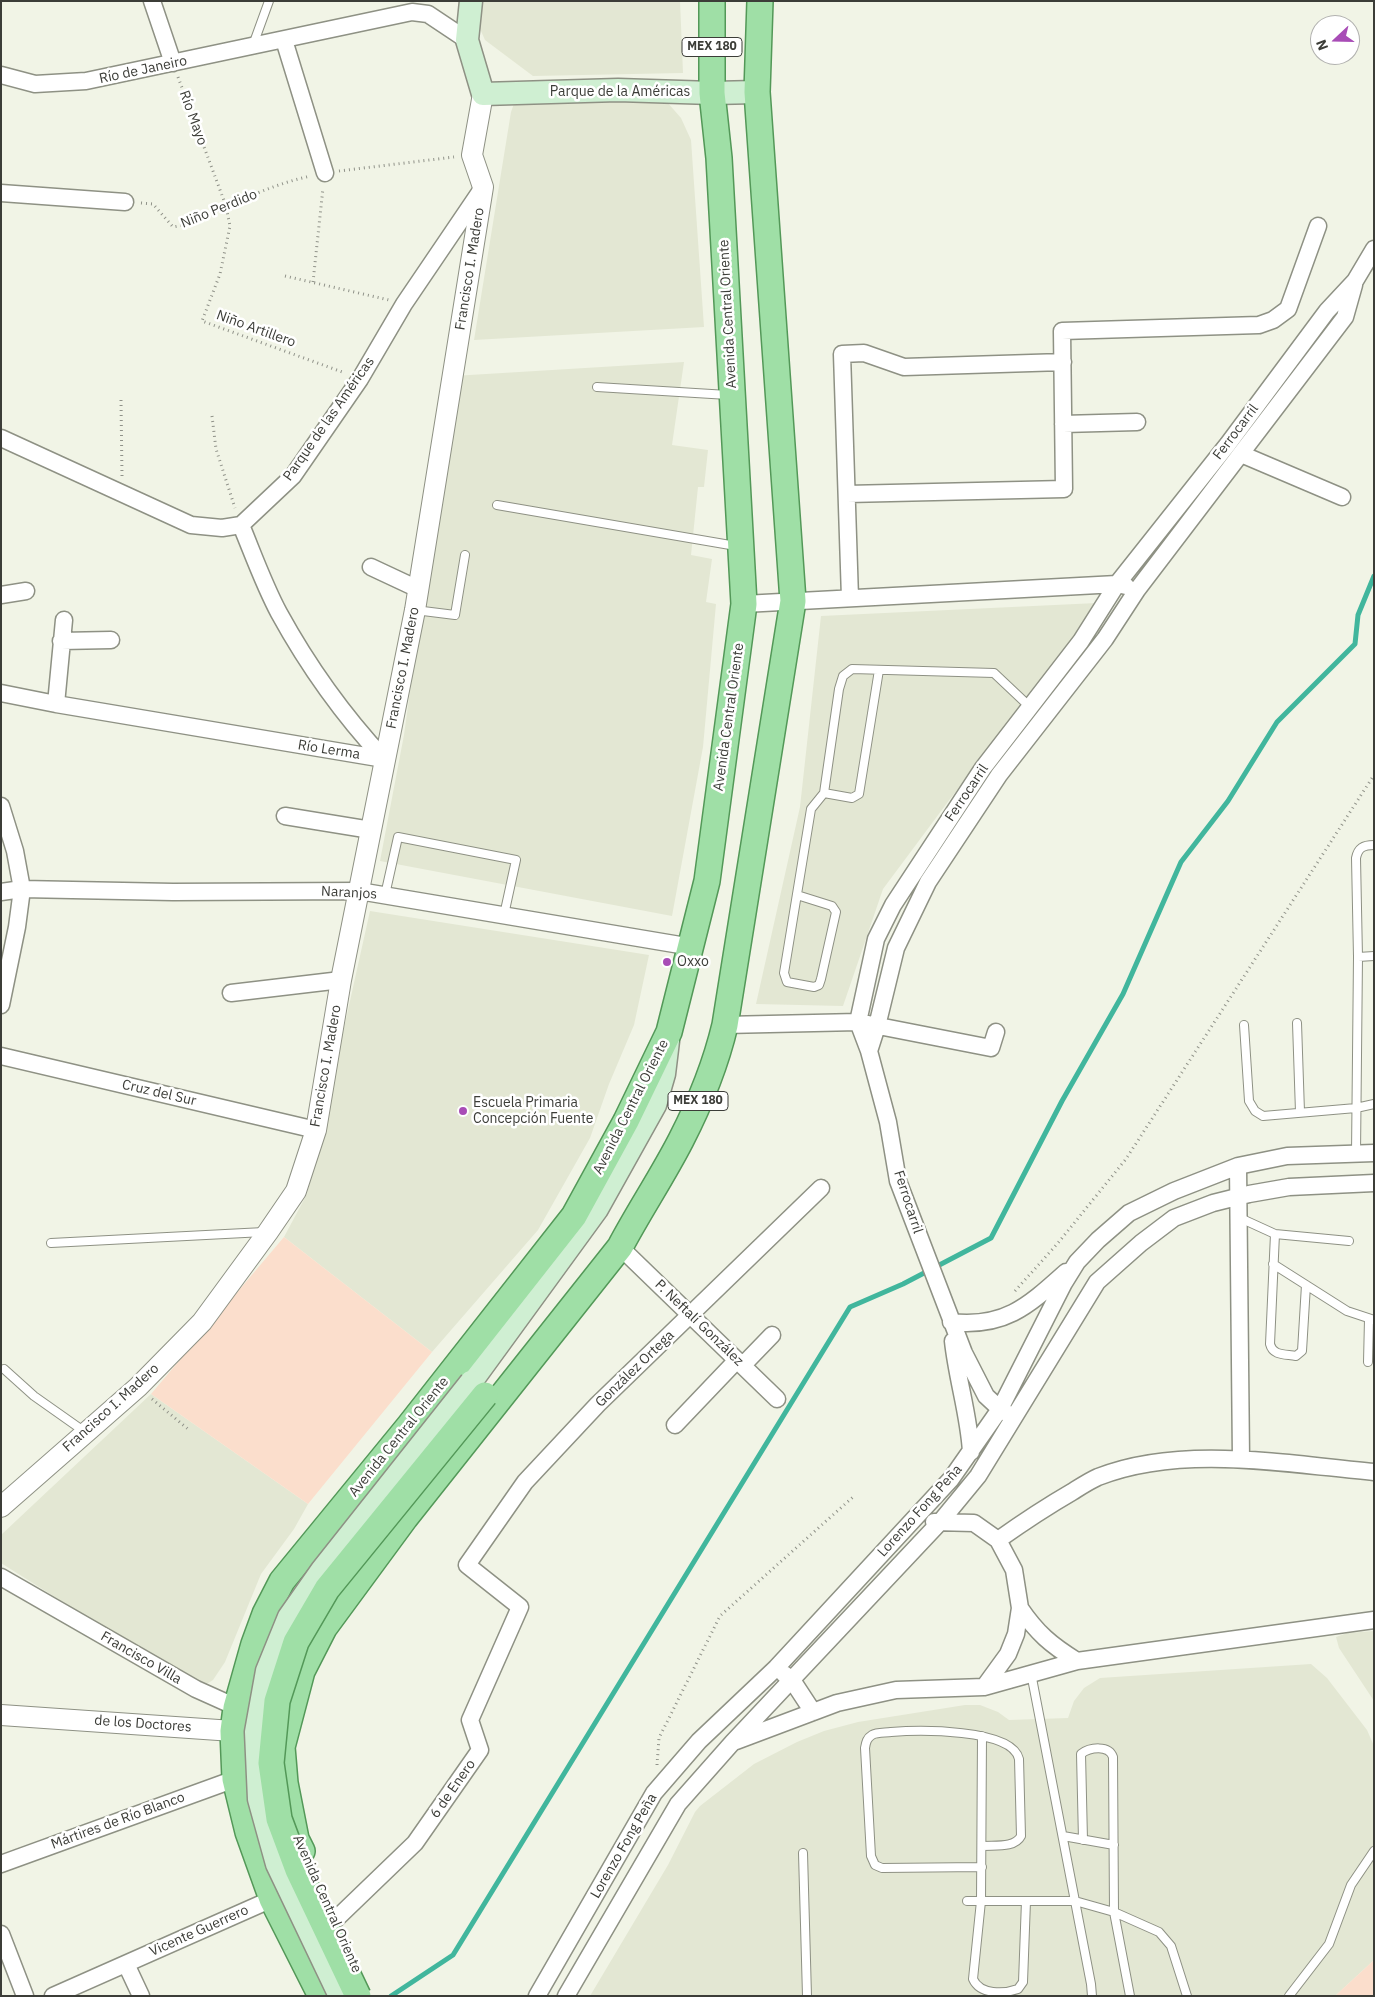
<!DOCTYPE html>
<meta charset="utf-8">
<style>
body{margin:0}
#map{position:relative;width:1375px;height:1997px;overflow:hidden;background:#f1f4e6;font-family:"IBM Plex Sans",sans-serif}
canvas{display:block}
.frame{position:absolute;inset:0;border:2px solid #3c3d38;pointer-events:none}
.north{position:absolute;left:1310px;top:15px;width:50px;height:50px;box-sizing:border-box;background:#fff;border:1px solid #b1b1af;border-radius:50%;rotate:249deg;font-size:14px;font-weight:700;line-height:20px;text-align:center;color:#3c3d38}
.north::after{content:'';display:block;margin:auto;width:18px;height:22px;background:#a84cb6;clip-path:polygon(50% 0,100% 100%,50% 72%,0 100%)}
</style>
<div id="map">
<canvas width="1375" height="1997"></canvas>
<div class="frame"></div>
<div class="north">N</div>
</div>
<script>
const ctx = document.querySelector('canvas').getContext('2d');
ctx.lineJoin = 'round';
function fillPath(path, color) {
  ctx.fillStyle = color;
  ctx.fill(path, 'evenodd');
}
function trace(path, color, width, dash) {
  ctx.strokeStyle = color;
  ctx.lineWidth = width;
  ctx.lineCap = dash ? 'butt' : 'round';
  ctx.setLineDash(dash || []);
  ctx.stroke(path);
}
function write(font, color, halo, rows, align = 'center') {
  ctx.font = font + ' "IBM Plex Sans",sans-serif';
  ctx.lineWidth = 5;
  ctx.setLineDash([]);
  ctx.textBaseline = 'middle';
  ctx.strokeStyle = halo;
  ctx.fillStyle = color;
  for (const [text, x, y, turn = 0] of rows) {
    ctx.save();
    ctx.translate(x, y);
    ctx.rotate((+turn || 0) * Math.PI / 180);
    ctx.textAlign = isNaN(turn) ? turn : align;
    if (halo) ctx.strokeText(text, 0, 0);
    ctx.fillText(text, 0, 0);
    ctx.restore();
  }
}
fillPath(new Path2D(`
 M480,1h200l3,72 -150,3 -48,-36 -8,-18z
 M530,95l137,7 14,16 10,22 13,187 -230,13 37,-228 4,-11z
 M684,362l-12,83 36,5 -4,37h-6l-7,68 21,4 -6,43 10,2 -13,143 -31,169 -292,-55 24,-126 49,-359z
 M1097,603l-29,49 -118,147 -67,90 -40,117 -87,-2 44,-197 21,-191z
 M370,911l279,44 -15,70 -25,59 -19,54 -52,92 -106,122 -148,-115 23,-43z
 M151,1394l157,110 -14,25 -33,45 -36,88 -12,18 -8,5 -12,-1 -192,-121v-28z
 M1374,1631v70l-35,-53 -3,-11 11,-4z
 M1311,1664l16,14 40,52 7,16v214l-39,36h-745l78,-131 27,-53 5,-6 54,-42 43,-22 27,-11 34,-9 107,-17h15l18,7 11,8 59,-2 6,-17 10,-13 16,-10z`), '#e3e7d3');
fillPath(new Path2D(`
 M284,1237l148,115 -124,152 -157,-110z
 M1374,1960v36h-39z`), '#fbdecc');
trace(new Path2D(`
 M391,1996l62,-41 397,-648 53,-23 88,-46 71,-137 61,-107 58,-132 47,-61 49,-79 78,-78 3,-29 16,-39`), '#41b69d', 5);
const service = new Path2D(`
 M253,45l16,-44
 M597,387l131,8
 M497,505l239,41
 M415,610l40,5 10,-60
 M879,670l-20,124 -7,4 -28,-5 15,-104 4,-13 9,-7 142,4 36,34
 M385,895l13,-58 118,23 -12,55
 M797,895l35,11 4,6 -15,67 -2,6 -5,2 -27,-5 -3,-9 27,-164 13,-16
 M1358,957l16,-1
 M1297,1023l3,89
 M1244,1025l5,76 6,10 8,5 93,-8 18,-4
 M1356,1154l2,-197 -2,-99c2,-10 7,-13 18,-13
 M1240,1218l35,16 74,7
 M1275,1234l-5,110c3,12 15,10 26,12l6,-5 4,-66
 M51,1243l213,-11
 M1273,1264l74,47 27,9
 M1368,1362l1,-43
 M4,1369l30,27 51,36
 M1031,1673l60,311 1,12
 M982,1736l-1,165 -8,78c7,16 31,15 45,10l5,-7 3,-81
 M1063,1836l51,9
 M1083,1840l-2,-86c9,-7 28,-9 32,3l1,155 16,84
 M803,1853l4,143
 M982,1867l-100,1 -7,-3 -4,-9 -6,-108c1,-6 2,-10 7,-13 5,-3 14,-2 19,-3 26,-2 121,-4 128,27l2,77c-6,12 -26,9 -38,10
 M967,1901h108l39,11 45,20 12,14 16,50
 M1289,1996l40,-52 22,-59 23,-34`);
const minor = new Path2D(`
 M152,1l21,62
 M284,40l41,133
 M1,75l34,9 51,-3 326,-69 16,2 39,26
 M1,193l124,9
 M1063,424l74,-2
 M1,438l190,87 31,3 19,-3 52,-49 67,-97 44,-75 78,-115
 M1241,454l101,43
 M847,494l217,-5 -2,-158 197,-6 14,-5 15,-11 30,-83
 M241,525c12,29 23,60 38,88 28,51 65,103 105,146
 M371,567l47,22
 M1,595l25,-4
 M850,598l-8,-244 22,-1 40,14 159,-5
 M744,604l373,-20 9,2
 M61,641l50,-1
 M1,693l55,11 328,55
 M56,704l8,-84
 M1,806l14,45 7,38 -5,38 -16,78
 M285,816l86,14
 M1,892l21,-3 151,3 186,-1 333,56
 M231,993l110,-13
 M725,1025l133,-3 133,26 5,-16
 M869,1051l8,-25 19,-78 32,-66 71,-107 106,-136 32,-49 208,-273 9,-32
 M1,1056l315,74
 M1238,1166l3,293
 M620,1247l157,152
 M951,1322c54,6 77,-16 115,-50
 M953,1341c4,38 16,74 18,111
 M743,1365l29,-30
 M1013,1417l-13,-8 -14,-13 -22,-43 -66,-172 -10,-59 -19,-71 -11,-29 18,-83 17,-34 90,-137 98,-127 36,-57 111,-140 99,-133 28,-30 19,-32
 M675,1425l62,-65
 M934,1522l40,1 24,17 16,30 6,38 -4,26 -8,20 -24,33
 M998,1540c24,-17 48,-33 74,-48 8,-5 17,-11 26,-15 83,-33 189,-13 276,-5
 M1,1577l195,112 49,22
 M1020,1608c17,25 31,37 57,53
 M784,1674l8,6 21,32
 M736,1741l101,-38 59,-13 88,-3 93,-26 297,-41
 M1,1864l234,-85
 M334,1921l81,-78 65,-93 -10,-30 50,-113 -53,-42 58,-83 73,-78 223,-216
 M1,1934l24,62
 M126,1964l15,32
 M53,1996l219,-97
 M537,1996l117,-203 45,-52 77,-73 175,-189 49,-70 64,-126 13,-21 21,-22 31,-27 45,-22 64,-25 49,-10 87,-3
 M566,1996l112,-192 54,-61 209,-222 37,-45 119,-194 44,-39 33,-25 39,-15 36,-9 40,-7 85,-4`);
const tertiary = new Path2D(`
 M1,1507l137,-120 64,-65 66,-90 28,-41 20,-61 25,-150 74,-370 68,-423 -11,-32 11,-61
 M1,1715l232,16 13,4`);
const secondary = new Path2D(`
 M471,1l-4,39 16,54 135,-4 94,3 45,-1
 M471,1382l126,-173 58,-104 9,-31 4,-33`);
const primary = new Path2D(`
 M302,1851l-6,-12 -11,-56 -3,-36 20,-76 22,-43 81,-110 215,-271c19,-36 42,-70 61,-107 18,-35 35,-77 44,-115l68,-424 -36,-509 3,-91
 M321,1996l-49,-97 -24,-67 -13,-53 -2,-48 3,-23 18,-64 11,-30 17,-33 127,-155 165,-210 52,-95 43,-89 38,-151 37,-277 -25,-446 -7,-65v-92`);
trace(service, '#8e9184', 10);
trace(minor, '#8e9184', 19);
trace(tertiary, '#8e9184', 22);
trace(secondary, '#8e9184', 25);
trace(primary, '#539858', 28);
trace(new Path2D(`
 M178,77l48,129 4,20 -10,48 -18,47 143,52
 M339,171l115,-14
 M141,203l12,1 20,23c20,-3 36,-13 54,-21 27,-12 55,-24 84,-30
 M285,276l104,24
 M313,282l10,-94
 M121,400l1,76
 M212,416l4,33 19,59
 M1015,1291l43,-48 68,-84 248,-384
 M152,1399l36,30
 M657,1765l2,-27 61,-122 133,-119`), '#909289', 3, [1, 4]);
trace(service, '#fff', 8);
trace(minor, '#fff', 16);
trace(tertiary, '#fff', 20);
trace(secondary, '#cfefd2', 22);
trace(primary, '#9fdfa6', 25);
const secondaryBridge = new Path2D(`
 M340,1996l-63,-132 -18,-65 -3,-67 11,-61 22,-54 33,-47 149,-188`);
const primaryBridge = new Path2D(`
 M358,1996l-60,-126 -19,-51 -8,-56 6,-62 19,-59 31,-53 158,-194`);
trace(secondaryBridge, '#8e9184', 25, []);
trace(primaryBridge, '#539858', 28, []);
trace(secondaryBridge, '#cfefd2', 22);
trace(primaryBridge, '#9fdfa6', 25);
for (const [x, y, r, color] of [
 [667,962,5,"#a84cb6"],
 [463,1111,5,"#a84cb6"]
]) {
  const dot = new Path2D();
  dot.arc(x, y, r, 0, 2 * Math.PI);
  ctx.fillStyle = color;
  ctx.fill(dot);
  trace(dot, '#fff', 2);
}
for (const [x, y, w] of [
 [712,47,60],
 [698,1101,60]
]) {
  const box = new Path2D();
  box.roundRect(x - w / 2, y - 9.5, w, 19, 4);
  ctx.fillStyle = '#fff';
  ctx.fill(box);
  trace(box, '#3c3d38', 1);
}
write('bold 12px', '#3c3d38', null, [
 ["MEX 180",712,47],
 ["MEX 180",698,1101]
]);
write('14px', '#3c3d38', '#fff', [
 ["Río de Janeiro",143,70,-12],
 ["Parque de la Américas",620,92],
 ["Río Mayo",193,118,70],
 ["Niño Perdido",219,209,-22],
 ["Francisco I. Madero",470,269,-81],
 ["Avenida Central Oriente",728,314,-93],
 ["Niño Artillero",256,329,20],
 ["Parque de las Américas",329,419,-55],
 ["Ferrocarril",1236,432,-53],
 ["Francisco I. Madero",403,668,-79],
 ["Avenida Central Oriente",729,717,-82],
 ["Río Lerma",329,750,9],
 ["Ferrocarril",967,793,-56],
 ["Naranjos",349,893,3],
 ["Francisco I. Madero",326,1066,-80],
 ["Cruz del Sur",159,1093,13],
 ["Avenida Central Oriente",631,1107,-63],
 ["Ferrocarril",908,1202,72],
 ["P. Neftalí González",699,1323,44],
 ["González Ortega",635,1369,-44],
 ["Francisco I. Madero",111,1408,-42],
 ["Avenida Central Oriente",399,1437,-51],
 ["Lorenzo Fong Peña",920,1511,-48],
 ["Francisco Villa",141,1658,30],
 ["de los Doctores",143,1724,4],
 ["6 de Enero",453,1789,-55],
 ["Mártires de Río Blanco",118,1821,-20],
 ["Lorenzo Fong Peña",624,1846,-60],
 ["Avenida Central Oriente",327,1904,66],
 ["Vicente Guerrero",199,1931,-24]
]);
write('14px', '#3c3d38', '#fff', [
 ["Oxxo",677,962],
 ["Escuela Primaria",473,1103],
 ["Concepción Fuente",473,1119]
], 'left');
</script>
